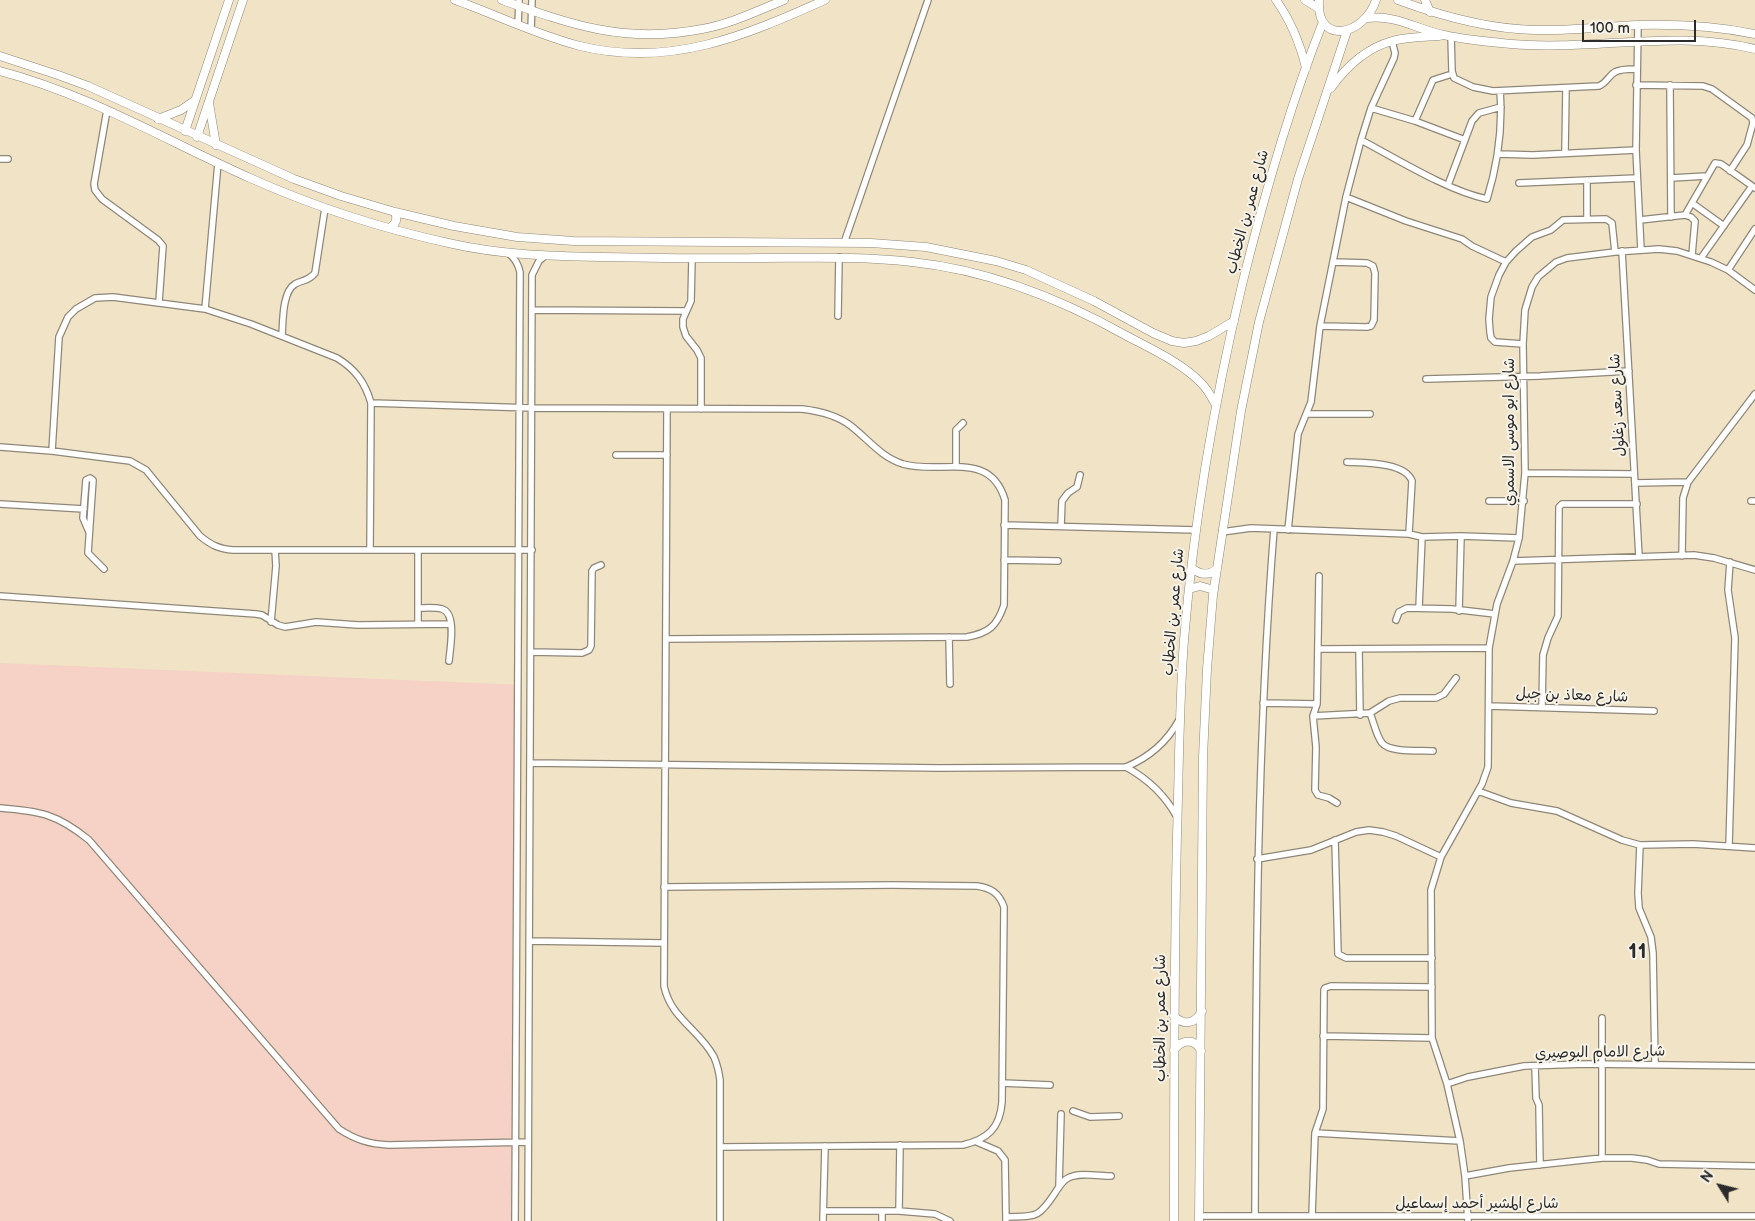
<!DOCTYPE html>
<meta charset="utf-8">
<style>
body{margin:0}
#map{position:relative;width:1755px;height:1221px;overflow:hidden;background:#f1e3c6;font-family:"Balsamiq Sans",sans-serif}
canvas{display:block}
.north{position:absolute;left:1695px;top:1161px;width:50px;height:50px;-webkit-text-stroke:4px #f7f3e8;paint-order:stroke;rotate:306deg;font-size:14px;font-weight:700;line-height:20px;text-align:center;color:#2b2b2b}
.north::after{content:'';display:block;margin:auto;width:18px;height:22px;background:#2b2b2b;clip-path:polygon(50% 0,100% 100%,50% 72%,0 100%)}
.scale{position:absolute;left:1582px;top:20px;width:114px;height:22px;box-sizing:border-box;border:2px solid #2b2b2b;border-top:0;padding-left:6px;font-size:15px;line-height:18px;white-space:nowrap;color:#2b2b2b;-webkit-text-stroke:4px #f7f3e8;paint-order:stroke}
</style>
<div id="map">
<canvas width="1755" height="1221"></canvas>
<div class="north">N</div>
<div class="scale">100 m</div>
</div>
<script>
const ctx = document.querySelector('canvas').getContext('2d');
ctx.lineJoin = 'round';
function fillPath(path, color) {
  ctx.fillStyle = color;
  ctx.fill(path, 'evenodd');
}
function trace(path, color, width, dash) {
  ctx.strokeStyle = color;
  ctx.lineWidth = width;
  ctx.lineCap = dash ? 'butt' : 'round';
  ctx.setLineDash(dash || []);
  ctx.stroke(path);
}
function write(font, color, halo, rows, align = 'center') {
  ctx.font = font + ' "Balsamiq Sans","Playpen Sans Arabic",sans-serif';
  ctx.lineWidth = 4;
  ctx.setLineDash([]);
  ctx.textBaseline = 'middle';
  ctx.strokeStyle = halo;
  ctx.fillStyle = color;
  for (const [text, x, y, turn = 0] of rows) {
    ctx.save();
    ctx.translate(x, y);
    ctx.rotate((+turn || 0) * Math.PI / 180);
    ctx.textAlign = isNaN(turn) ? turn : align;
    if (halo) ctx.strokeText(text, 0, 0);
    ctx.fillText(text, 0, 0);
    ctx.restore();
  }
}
fillPath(new Path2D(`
 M0,663l522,22 -3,536h-519z`), '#f6d1c5');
const minor = new Path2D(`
 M518,25l1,-25
 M1638,25l-2,125 5,100
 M531,30l1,-30
 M1451,36l1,35 2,7 19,9 20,4 106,-5c8,-3 9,-10 16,-14 5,-3 15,-3 21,-3
 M1636,85l67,1 9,3 40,29 1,5 -6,22 -17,26
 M1670,85l1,132
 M1371,108l44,13 50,19
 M107,110l-13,74 1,6 7,9 56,41 5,6 -4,56
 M1415,121l18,-41 19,-6
 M1361,140c36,19 87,51 126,59 11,-36 16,-70 13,-108
 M1565,153l1,-65
 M1499,154l34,1 103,-5
 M0,159h8
 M1671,178l36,-2
 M1587,180v39
 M1519,183l118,-5
 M1448,185l24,-64 7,-8 22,-6
 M1346,197l60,24 56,18 10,7 34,16
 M1692,203l32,23
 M1685,215l30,-52 6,1 34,24
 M1640,220l45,-5 6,2 4,4 -3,34
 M844,243l84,-243
 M1622,251l17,306
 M508,253c7,5 10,10 12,19l-5,949
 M1701,258l51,-72
 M692,259l-1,42 -8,18v8l3,9 11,14 4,8v51
 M1728,270l27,-41
 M205,309l13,-146
 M532,310l154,1
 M838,316l1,-59
 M1320,326l47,1 4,-1 3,-6 1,-47 -2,-7 -6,-3 -33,-1
 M282,336c1,-14 0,-44 13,-52 7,-4 14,-3 20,-11l10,-65
 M1523,344l-28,-2 -4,-4 -1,-6 -1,-13 2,-22 8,-22 7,-13 10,-11 16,-14 19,-7 12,-10 43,-1 6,4 3,29
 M1426,379l114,-3 89,-5
 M371,403l161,5 270,1c17,2 35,6 49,17 18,14 30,31 52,38 38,11 87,-15 102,36l-1,105c-7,21 -15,28 -37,32l-301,2
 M667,409l-3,577c7,33 35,43 50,71 3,7 5,15 6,23v141
 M1307,414h63
 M0,447l52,4 78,10 16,9 54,66c11,9 19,13 33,14h299
 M52,451l7,-114 9,-20 8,-8 19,-11 18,-1 92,12 46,15 86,34c18,11 28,24 34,45l-1,147
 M616,455h51
 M1347,462c17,1 58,0 65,19l-3,53
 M956,467v-37l7,-7
 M1525,473l109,1
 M1635,483l53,-1
 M1489,501h35
 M1751,501h4
 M0,504l84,5
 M1004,525l192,5
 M1061,526l1,-25 6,-8 9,-6 3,-12
 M1288,530l10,-96 13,-32 9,-76 26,-129 15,-57 10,-32 23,-50 1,-5 -3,-12
 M89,532l-6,-14 3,-38 4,-2 3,2 -5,73 16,16
 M1222,532l29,-4 158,6 13,3 39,-1 58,2
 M1682,556l1,-58 5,-16 67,-88
 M1004,560l54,1
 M1513,561l181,-6 20,3 41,12
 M1319,576l-2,128 -4,12 3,31 -1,43 3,5 11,3 8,5
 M0,596l256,18 6,1 16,10 7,2 31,-5 42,3 93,-1
 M418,608c7,0 17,-1 24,1 15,4 8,40 7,52
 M1419,608l3,-71
 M1459,611l2,-75
 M1396,620l3,-8 8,-4 45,1 43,5
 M271,622l5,-56 -1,-16
 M418,623v-73
 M949,637l1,47
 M1318,649l171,-1
 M1359,649l1,66
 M531,652l51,1 7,-3 2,-4 1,-75 2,-3 7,-3
 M1263,703l54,1
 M1489,706l165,5
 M1542,707l1,-52 5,-17 10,-22 1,-109 3,-3h75
 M1370,713c4,10 6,22 12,30 8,10 39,7 51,8
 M1313,716l57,-3 19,-12 11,-3h36l8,-4 12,-16
 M531,763l408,5 187,-1c24,-10 41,-25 53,-47
 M1126,767c22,12 39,28 51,50
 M1478,791l33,12 46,8 65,29 18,5 53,-1 62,4
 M0,808c40,3 57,6 89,32l250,289c17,11 30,15 50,16l139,-3
 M1335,840l3,114 8,4h86
 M1640,845l-2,48 1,15 12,29 2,16 2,111
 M1729,846l6,-208 -7,-48 2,-28
 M1257,859l54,-9 45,-18 13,-2 14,2 13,4 45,21
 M664,887l228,-2 85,1c14,2 22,7 27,21l-2,195c-2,26 -14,37 -39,43l-243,2
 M530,941l134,2
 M1602,1018v140
 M1323,1036l109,2
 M1535,1066l1,32 3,7 1,60
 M1002,1083l48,2
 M1447,1084l21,-7 56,-11 63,-2 168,2
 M1073,1111l17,6 29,-1
 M1315,1133l145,8
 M977,1142l21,9 7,9 1,60
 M1465,1176l44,-8 93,-10h30l15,2 12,4 96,2
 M1059,1186l2,-72
 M824,1211h75l36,3 15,7
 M899,1211l1,-66
 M1255,1215c1,-229 1,-458 19,-686
 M1200,1216h555
 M1312,1216l3,-83 8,-24 1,-119 1,-2 6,-2 101,1
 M1006,1217c30,-1 32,2 49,-24 4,-6 7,-12 13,-15 11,-6 31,-2 43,-2
 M528,1221l4,-946 7,-14 6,-5
 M823,1221l2,-75
 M882,1221v-10
 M1468,1221l-3,-45 -5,-35 -13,-57 -15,-46 -1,-148 10,-33 41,-73 6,-17 1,-119 8,-44 16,-43 6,-23 6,-65 -2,-129 2,-34 7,-23 6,-10 18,-15 11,-4 48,-6 44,-3 18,2 34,11 17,8 27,20`);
const tertiary = new Path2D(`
 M455,0c42,15 82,35 125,46 90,22 164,-10 245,-46
 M502,0c70,25 123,44 200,29 28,-5 55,-18 82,-29
 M1276,0c15,21 24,43 30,68
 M1305,0l13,8
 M1319,0c-3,47 46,35 57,0
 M1398,0c43,16 89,29 137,30 34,1 68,-3 102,-5 40,-1 79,1 118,9
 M1425,0l5,12
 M1367,18c32,-3 48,11 77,17 22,5 46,7 68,9 81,7 163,-15 243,5
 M0,56l58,19 30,11 206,93 47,17 54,16 59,14 63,11 57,4 297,2 55,4 70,14 30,9 68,31 59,32 19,8 12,2 12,-2 13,-5 25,-15
 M0,71c88,23 167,70 250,107 65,29 133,51 203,66 49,11 98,12 148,13 52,1 104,2 156,1 52,0 104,-2 155,4 76,8 147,36 213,73 24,13 58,28 77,49 6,6 10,14 14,21
 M1331,88c15,-21 36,-40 61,-47 15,-4 32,-4 47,-5
 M209,103l7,42
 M158,119l23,-9 13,-9
 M185,131l44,-131
 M197,137l46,-137
 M390,228c6,-4 8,-9 5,-16
 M1192,568c8,7 16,8 25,1
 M1189,589l11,-3 14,4
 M1174,1016c10,10 21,8 28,-5
 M1174,1050c8,-11 21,-12 27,1
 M1174,1221c0,-128 0,-257 3,-385 2,-65 2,-130 7,-196 10,-120 30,-238 58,-355 22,-89 47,-178 81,-263
 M1199,1221l4,-464 4,-88 6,-74 28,-184 18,-89 39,-143 49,-148`);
trace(minor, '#8e8778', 8);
trace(tertiary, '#8e8778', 9);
trace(minor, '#fff', 5.5);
trace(tertiary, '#fff', 8);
write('15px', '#2b2b2b', '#f7f3e8', [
 ["شارع عمر بن الخطاب",1248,212,-75],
 ["شارع سعد زغلول",1618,405,-93],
 ["شارع ابو موسى الاسمري",1510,432,-90],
 ["شارع عمر بن الخطاب",1174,612,-85],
 ["شارع معاذ بن جبل",1572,696,2],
 ["شارع عمر بن الخطاب",1161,1018,-90],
 ["شارع الامام البوصيري",1600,1053,-1],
 ["شارع المشير أحمد إسماعيل",1477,1204]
]);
ctx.letterSpacing = '1px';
write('bold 20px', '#2b2b2b', '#f7f3e8', [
 ["11",1638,953]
]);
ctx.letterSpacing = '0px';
</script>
